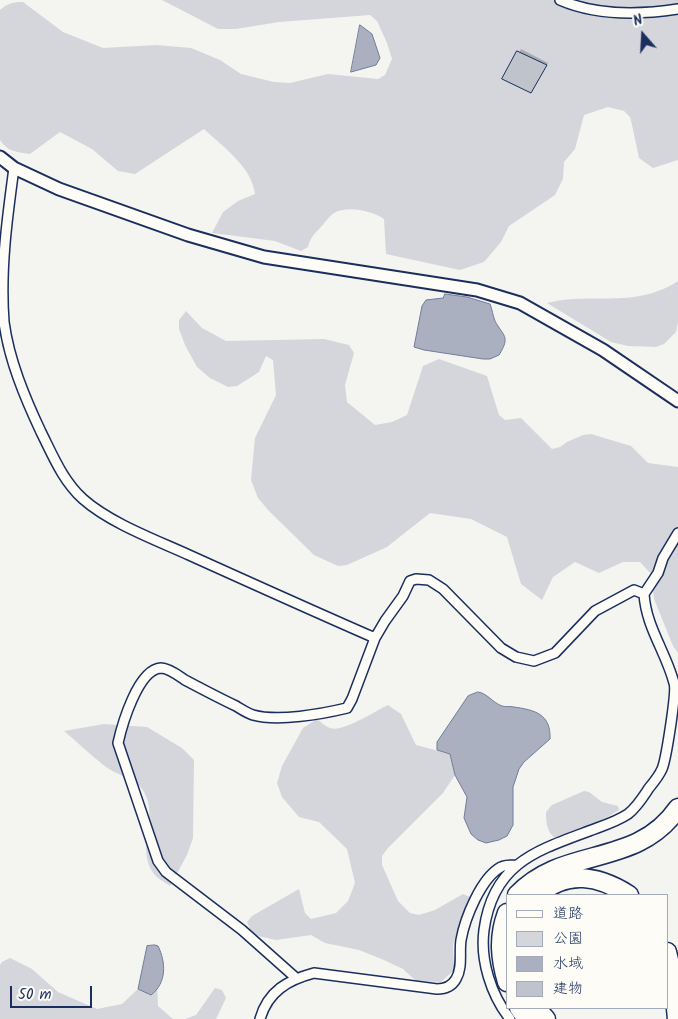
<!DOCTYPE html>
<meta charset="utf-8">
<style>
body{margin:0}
#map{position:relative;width:678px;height:1019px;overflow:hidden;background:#f4f4f1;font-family:Kalam,"Klee One",sans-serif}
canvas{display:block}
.legend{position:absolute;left:506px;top:894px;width:162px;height:115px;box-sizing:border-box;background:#fdfcf7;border:1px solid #a3aaba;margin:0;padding:6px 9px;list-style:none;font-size:15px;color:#1b2f5e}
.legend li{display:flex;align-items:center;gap:10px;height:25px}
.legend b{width:25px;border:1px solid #a3aaba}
.north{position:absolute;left:618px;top:10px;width:50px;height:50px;-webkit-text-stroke:4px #fdfcf7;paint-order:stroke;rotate:341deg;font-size:14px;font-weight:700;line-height:20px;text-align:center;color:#1b2f5e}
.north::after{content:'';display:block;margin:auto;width:18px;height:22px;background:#1b2f5e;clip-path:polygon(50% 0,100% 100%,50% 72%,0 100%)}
.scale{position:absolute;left:10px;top:986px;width:82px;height:22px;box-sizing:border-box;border:2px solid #1b2f5e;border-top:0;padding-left:6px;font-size:15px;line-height:18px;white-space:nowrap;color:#1b2f5e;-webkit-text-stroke:4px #fdfcf7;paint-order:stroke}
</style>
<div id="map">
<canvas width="678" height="1019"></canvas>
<ul class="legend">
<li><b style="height:6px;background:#fdfcf7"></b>道路</li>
<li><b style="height:14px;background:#d4d6db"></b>公園</li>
<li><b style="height:14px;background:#aab0bf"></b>水域</li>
<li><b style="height:14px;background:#bfc3cc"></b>建物</li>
</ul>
<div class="north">N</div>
<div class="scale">50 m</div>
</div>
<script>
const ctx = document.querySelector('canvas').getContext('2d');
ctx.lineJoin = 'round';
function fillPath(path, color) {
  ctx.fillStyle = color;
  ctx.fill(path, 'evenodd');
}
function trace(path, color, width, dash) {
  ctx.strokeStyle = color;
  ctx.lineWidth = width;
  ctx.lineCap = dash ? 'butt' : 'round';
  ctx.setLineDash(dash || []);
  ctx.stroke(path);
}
fillPath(new Path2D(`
 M162,0h516v160l-25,8 -14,-10 -7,-33 -2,-8 -6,-6 -16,-4 -24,8 -9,34 -11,13 -1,17 -8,16 -46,31 -8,16 -17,20 -24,8 -74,-16 -2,-35c-11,-8 -37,-14 -50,-6 -5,3 -9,10 -14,15 -6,6 -10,10 -12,19l-7,4 -26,-10 -63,-8 11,-21 15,-11 17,-7c-3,-27 -32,-47 -51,-65l-69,45 -17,-3 -26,-22 -32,-17 -30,22c-13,-2 -22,-2 -30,-14v-130c8,-7 13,-8 23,-8l40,30 40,16 53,-3 35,3 29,12 21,14 33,8 16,1 38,-9 50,5 7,-4 7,-16 -5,-16 -10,-22 -7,-6 -91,7 -43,7h-18z
 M678,281v41l-2,10 -12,12 -8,3 -28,-1 -17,-4 -64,-39c46,-12 86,7 131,-22z
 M186,311l16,17 24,13 98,-2 25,6 5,8 -9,32 2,17 28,23 17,-3 15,-7 16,-49 16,-7 48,17 12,39 6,5 16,-2 31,31 8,-2 7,-5 16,-7 8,-1 40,12 17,17 30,4v186l-5,-7 -19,-47 -3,-25 -11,-12h-17l-24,11 -24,-11 -22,15 -11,23 -21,-16 -14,-47 -36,-18 -41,-6 -43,34 -40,18 -9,1 -24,-11 -45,-44 -11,-13 -7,-18 4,-42 21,-43 -3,-35 -7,-4 -7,16 -22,14 -9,1 -18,-9 -13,-11 -12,-22 -6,-16v-9z
 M388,705l13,9 15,31 34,9 5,21 -12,18 -55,55 -6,8v9l16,36 12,12 9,2 16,-5 28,-16 7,3 -17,47 1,26 -13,12 -25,-1 -13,-12 -19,-9 -25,-10 -34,-7 -14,-8 -35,5 -18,-4 -7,-5 -4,-9 5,-6 47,-27 6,24 6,6 25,-6 12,-12 7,-18 -8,-34 -28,-27 -20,-5 -17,-20 -5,-14 5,-17 21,-38 14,-9c4,3 8,7 13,9 12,5 45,-17 58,-23z
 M104,724l43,3 35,21 12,12 -1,78 -6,17 -17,31c-5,-4 -12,-7 -16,-12 -19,-25 5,-57 -10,-82 -6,-12 -24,-16 -35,-23 -16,-11 -30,-26 -45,-38z
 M584,791l5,1 13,10 16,4 1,4 -27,16 -33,14c-12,-5 -13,-17 -13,-28l6,-7z
 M10,958l22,11 26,23 39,17 25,-5 18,-17 17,-2 1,21 15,13h-173v-54l2,-3z
 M215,988l7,2 4,8 -10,21h-31l11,-4z`), '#d4d6db');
const water = new Path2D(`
 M360,25l12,9 8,24 -4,7 -25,7z
 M445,294l22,3 23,7c2,5 3,12 5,17 8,15 16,15 4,34l-9,4h-7l-59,-9 -10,-3 8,-41 4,-6 17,-2z
 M478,692c9,1 15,11 24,14 3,1 8,0 12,1 21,3 37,7 36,32l-26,23 -5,7 -6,18v38l-6,11 -8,4 -13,3 -8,-3 -7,-6 -7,-16 3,-21 -12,-22 -5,-21 -13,-4v-8l31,-46z
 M155,945l3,1c8,16 9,37 -7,49l-13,-6 9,-43z`);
fillPath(water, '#aab0bf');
trace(water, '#717c98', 1);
fillPath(new Path2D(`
 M521,49l27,14 -15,26 -29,-11z`), '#0003');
const building = new Path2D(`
 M517,51l30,14 -16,28 -29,-14z`);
fillPath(building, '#bfc3cc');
trace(building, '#1b2f5e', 1);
const minor = new Path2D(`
 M560,0c37,16 79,15 118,9
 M14,168c-7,51 -14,103 -10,154 5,38 21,76 37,110 12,24 22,49 42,67 27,24 73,41 106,56 62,28 124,56 186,83
 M296,978l-54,-48 -76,-58 -8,-11 -40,-118c4,-18 20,-74 43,-75 8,0 18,8 24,12 17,9 34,18 51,26 5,3 11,7 17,9 25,7 69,-1 94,-7l5,-9 23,-61 10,-17 18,-25 7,-15 6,-2 13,1 14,9 58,59 15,9 18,4 21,-8 40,-42 39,-21 10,4
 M260,1019c8,-28 28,-39 54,-46l123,16c8,0 15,-3 19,-10 7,-12 3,-26 5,-39 4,-22 20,-62 40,-73 4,-2 10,-2 15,-2
 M510,1019c-19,-24 -30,-59 -26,-89 9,-66 51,-79 105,-99 13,-5 27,-9 39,-17 9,-7 15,-17 21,-26 5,-6 10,-12 13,-19 4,-9 15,-78 12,-86 -8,-31 -28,-56 -30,-89l14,-21 5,-15 15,-25`);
const tertiary = new Path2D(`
 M0,157l14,11 45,21 129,46 76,22 213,33 43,13 83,47 75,51`);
const motorway = new Path2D(`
 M517,895c47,-50 119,-26 161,-87
 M538,895c30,-26 61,-19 91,0
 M507,913c-9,24 -7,45 0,69
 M667,952l6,25 4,42
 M519,1008l8,11
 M536,1008l10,11`);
trace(minor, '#1b2f5e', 12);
trace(tertiary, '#1b2f5e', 15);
trace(motorway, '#1b2f5e', 21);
trace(minor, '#fdfcf7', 9);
trace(tertiary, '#fdfcf7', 11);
trace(motorway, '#fdfcf7', 18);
</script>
